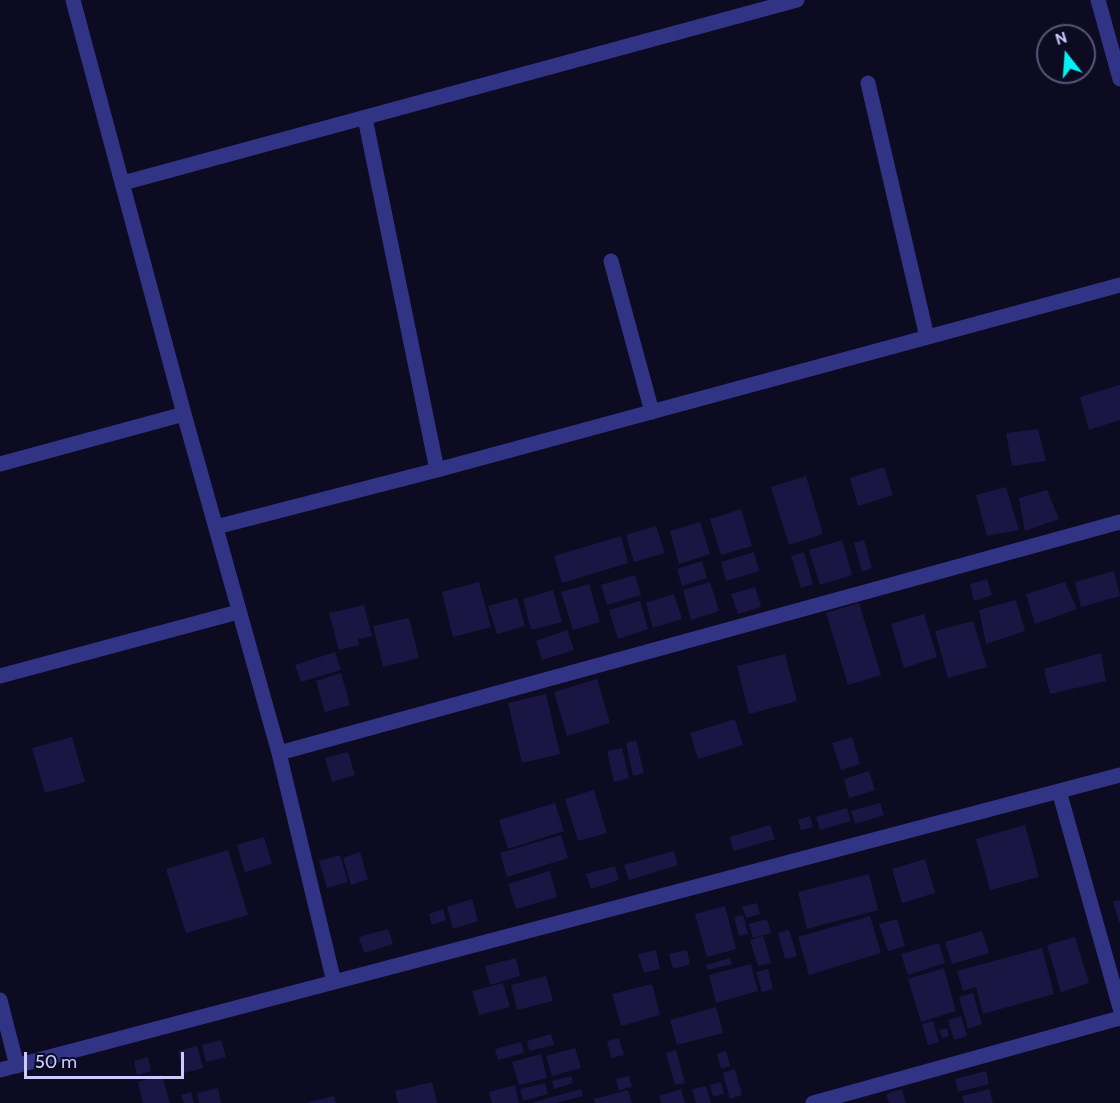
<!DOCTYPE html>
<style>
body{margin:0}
#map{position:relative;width:1120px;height:1103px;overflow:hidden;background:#0d0b21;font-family:Cabin,sans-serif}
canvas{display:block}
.north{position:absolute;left:1036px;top:24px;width:60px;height:60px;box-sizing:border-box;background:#0d0b21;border:2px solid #59577a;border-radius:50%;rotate:343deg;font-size:16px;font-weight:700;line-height:24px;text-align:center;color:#cccaff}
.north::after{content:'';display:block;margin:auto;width:21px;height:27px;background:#00f1f5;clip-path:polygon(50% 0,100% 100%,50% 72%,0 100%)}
.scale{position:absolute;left:24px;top:1052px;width:160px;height:27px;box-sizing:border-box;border:3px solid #cccaff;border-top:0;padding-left:8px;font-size:18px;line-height:21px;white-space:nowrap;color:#cccaff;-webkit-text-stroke:4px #0d0b21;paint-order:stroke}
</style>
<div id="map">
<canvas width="1120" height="1103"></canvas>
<div class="north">N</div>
<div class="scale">50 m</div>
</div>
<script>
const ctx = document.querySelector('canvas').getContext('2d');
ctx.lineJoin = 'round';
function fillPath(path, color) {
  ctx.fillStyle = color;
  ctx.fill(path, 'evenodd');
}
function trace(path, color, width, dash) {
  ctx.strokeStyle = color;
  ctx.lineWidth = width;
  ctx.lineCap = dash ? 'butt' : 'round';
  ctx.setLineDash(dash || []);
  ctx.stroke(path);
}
fillPath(new Path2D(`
 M1120,385v35l-31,10 -9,-33z
 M1038,429l8,32 -34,5 -6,-33z
 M884,467l9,28 -35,11 -8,-28z
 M806,476l17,58 -34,11 -18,-58z
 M1006,487l13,43 -32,6 -11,-41z
 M1047,490l12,29 -34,12 -6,-33z
 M741,509l11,37 -31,9 -11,-36z
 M700,522l10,32 -31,10 -9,-33z
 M656,526l9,27 -31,9 -8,-27z
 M621,536l7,27 -66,20 -8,-27z
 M842,540l10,35 -32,10 -11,-35z
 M864,540l8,28 -10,4 -8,-29z
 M754,552l5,19 -33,10 -5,-19z
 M804,552l9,32 -12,4 -10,-32z
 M702,561l5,17 -25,8 -5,-17z
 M1114,571l6,25 -39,11 -6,-25z
 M635,575l6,20 -34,10 -6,-20z
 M987,579l5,16 -18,6 -4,-17z
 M479,582l12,45 -38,10 -11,-45z
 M710,582l9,29 -28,9 -8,-30z
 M1065,582l12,27 -42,15 -9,-30z
 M589,584l11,38 -27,8 -12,-38z
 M755,587l6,20 -23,7 -7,-20z
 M553,590l9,32 -31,8 -8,-31z
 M674,594l8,25 -29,9 -7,-25z
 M517,598l8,28 -28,8 -9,-28z
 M1016,600l9,31 -39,13 -7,-34z
 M640,601l8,28 -30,10 -9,-29z
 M859,603l22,72 -33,10 -22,-72z
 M364,605l8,31 -14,3 1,6 -20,5 -10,-37z
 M924,614l13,43 -33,11 -13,-44z
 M409,618l10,40 -36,9 -10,-41z
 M973,621l14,46 -39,11 -13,-47z
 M567,630l7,20 -32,10 -6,-19z
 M335,652l6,18 -40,12 -6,-17z
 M1101,653l5,28 -56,13 -6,-25z
 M785,654l12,47 -48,13 -12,-48z
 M341,673l9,32 -25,7 -9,-31z
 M597,679l13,44 -43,13 -13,-44z
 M546,694l14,60 -38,9 -14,-60z
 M735,719l8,26 -45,14 -8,-26z
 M72,737l13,45 -40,11 -13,-45z
 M852,737l8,27 -19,6 -9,-27z
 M636,740l8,33 -11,3 -7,-33z
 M622,748l7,30 -15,4 -7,-31z
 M348,752l7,23 -23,7 -7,-24z
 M869,771l6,19 -26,8 -5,-19z
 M594,790l13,43 -29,8 -13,-42z
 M555,803l9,28 -56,18 -9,-29z
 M880,803l4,12 -29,9 -4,-13z
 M847,808l4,13 -31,9 -4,-13z
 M810,816l3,11 -12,3 -3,-10z
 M770,825l5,14 -41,12 -5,-14z
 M1025,825l14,52 -49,13 -14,-51z
 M561,835l7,23 -61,19 -7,-24z
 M264,837l8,27 -27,8 -8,-27z
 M228,850l20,65 -62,18 -20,-64z
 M674,851l4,14 -49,15 -5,-15z
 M360,852l8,27 -17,6 -8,-27z
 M340,855l8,27 -21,6 -8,-27z
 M925,859l10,34 -33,10 -10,-34z
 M615,866l4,14 -28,9 -5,-15z
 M550,871l7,26 -41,12 -8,-25z
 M869,874l9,36 -71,19 -9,-37z
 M472,899l6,22 -25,8 -6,-22z
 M1120,900v22h-1l-6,-21z
 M757,903l3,11 -14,4 -4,-11z
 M725,906l11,43 -29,8 -12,-43z
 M443,909l3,11 -14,5 -3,-11z
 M743,915l5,19 -9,2 -5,-19z
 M870,916l11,37 -72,22 -11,-38z
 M767,919l4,14 -18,5 -4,-14z
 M897,919l8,27 -17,5 -9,-27z
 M388,929l5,15 -29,9 -5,-16z
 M789,930l8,26 -12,3 -7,-26z
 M982,931l7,22 -37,11 -7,-22z
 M763,936l8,27 -13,3 -8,-26z
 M1075,937l14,46 -28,9 -14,-47z
 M939,943l6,20 -37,12 -7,-21z
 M1042,948l12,46 -71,20 -7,-27 -13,4 -6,-20z
 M656,950l4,19 -16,4 -6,-19z
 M687,950l3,14 -17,5 -4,-15z
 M516,958l4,18 -30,9 -5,-19z
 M730,958l2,6 -24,6 -2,-5z
 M751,964l7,27 -42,12 -7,-28z
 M944,968l12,43 -35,11 -13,-43z
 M768,969l5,20 -11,3 -6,-20z
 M546,976l7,25 -36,9 -6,-25z
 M503,983l7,24 -31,8 -7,-24z
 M652,984l8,31 -39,11 -9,-32z
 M973,993l9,31 -14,5 -9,-32z
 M716,1007l7,26 -46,12 -7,-25z
 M961,1016l6,20 -13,4 -6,-20z
 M933,1021l6,21 -11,3 -6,-21z
 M947,1028l2,8 -7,2 -3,-8z
 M551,1034l3,11 -25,6 -2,-10z
 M619,1038l5,17 -13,3 -4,-17z
 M221,1040l5,17 -20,5 -4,-17z
 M521,1042l3,11 -26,7 -3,-11z
 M197,1046l6,22 -19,5 -6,-22z
 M575,1048l6,20 -29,8 -6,-20z
 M676,1050l9,33 -10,2 -9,-32z
 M726,1051l4,15 -9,3 -4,-15z
 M541,1054l6,24 -28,7 -7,-23z
 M148,1057l3,14 -14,4 -3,-14z
 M735,1069l7,26 -12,4 -7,-26z
 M986,1071l3,13 -31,8 -3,-13z
 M162,1075l8,28h-27l-5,-21z
 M571,1076l2,7 -19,6 -2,-8z
 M629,1076l3,11 -13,3 -3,-11z
 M432,1082l5,21h-39l-3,-12z
 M721,1082l3,12 -11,3 -3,-12z
 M545,1083l3,11 -25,7 -3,-12z
 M515,1085l4,18h-27l-3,-11z
 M706,1086l5,17h-15l-4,-14z
 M218,1088l3,15h-22l-2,-10z
 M581,1089l2,7 -28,7h-24z
 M681,1089l4,14h-24l-2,-7z
 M902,1089l4,14h-17l-3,-9z
 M989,1089l4,14h-29l-2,-7z
 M628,1090l4,13h-37l-1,-4z
 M191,1092l3,11h-10l-3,-8z
 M334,1096l2,7h-27v-1z`), '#1b1543');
trace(new Path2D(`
 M73,0l111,414 95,339 55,229
 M1098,0l22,79
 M868,83l59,254
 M365,118l72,352
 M123,183l674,-183
 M611,261l41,151
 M0,464l184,-50
 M216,527l221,-57 683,-185
 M0,676l238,-64
 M279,753l841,-231
 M1059,791l61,217
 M0,1000l17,66
 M0,1070l1120,-295
 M813,1103l307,-85`), '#313484', 15);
</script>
